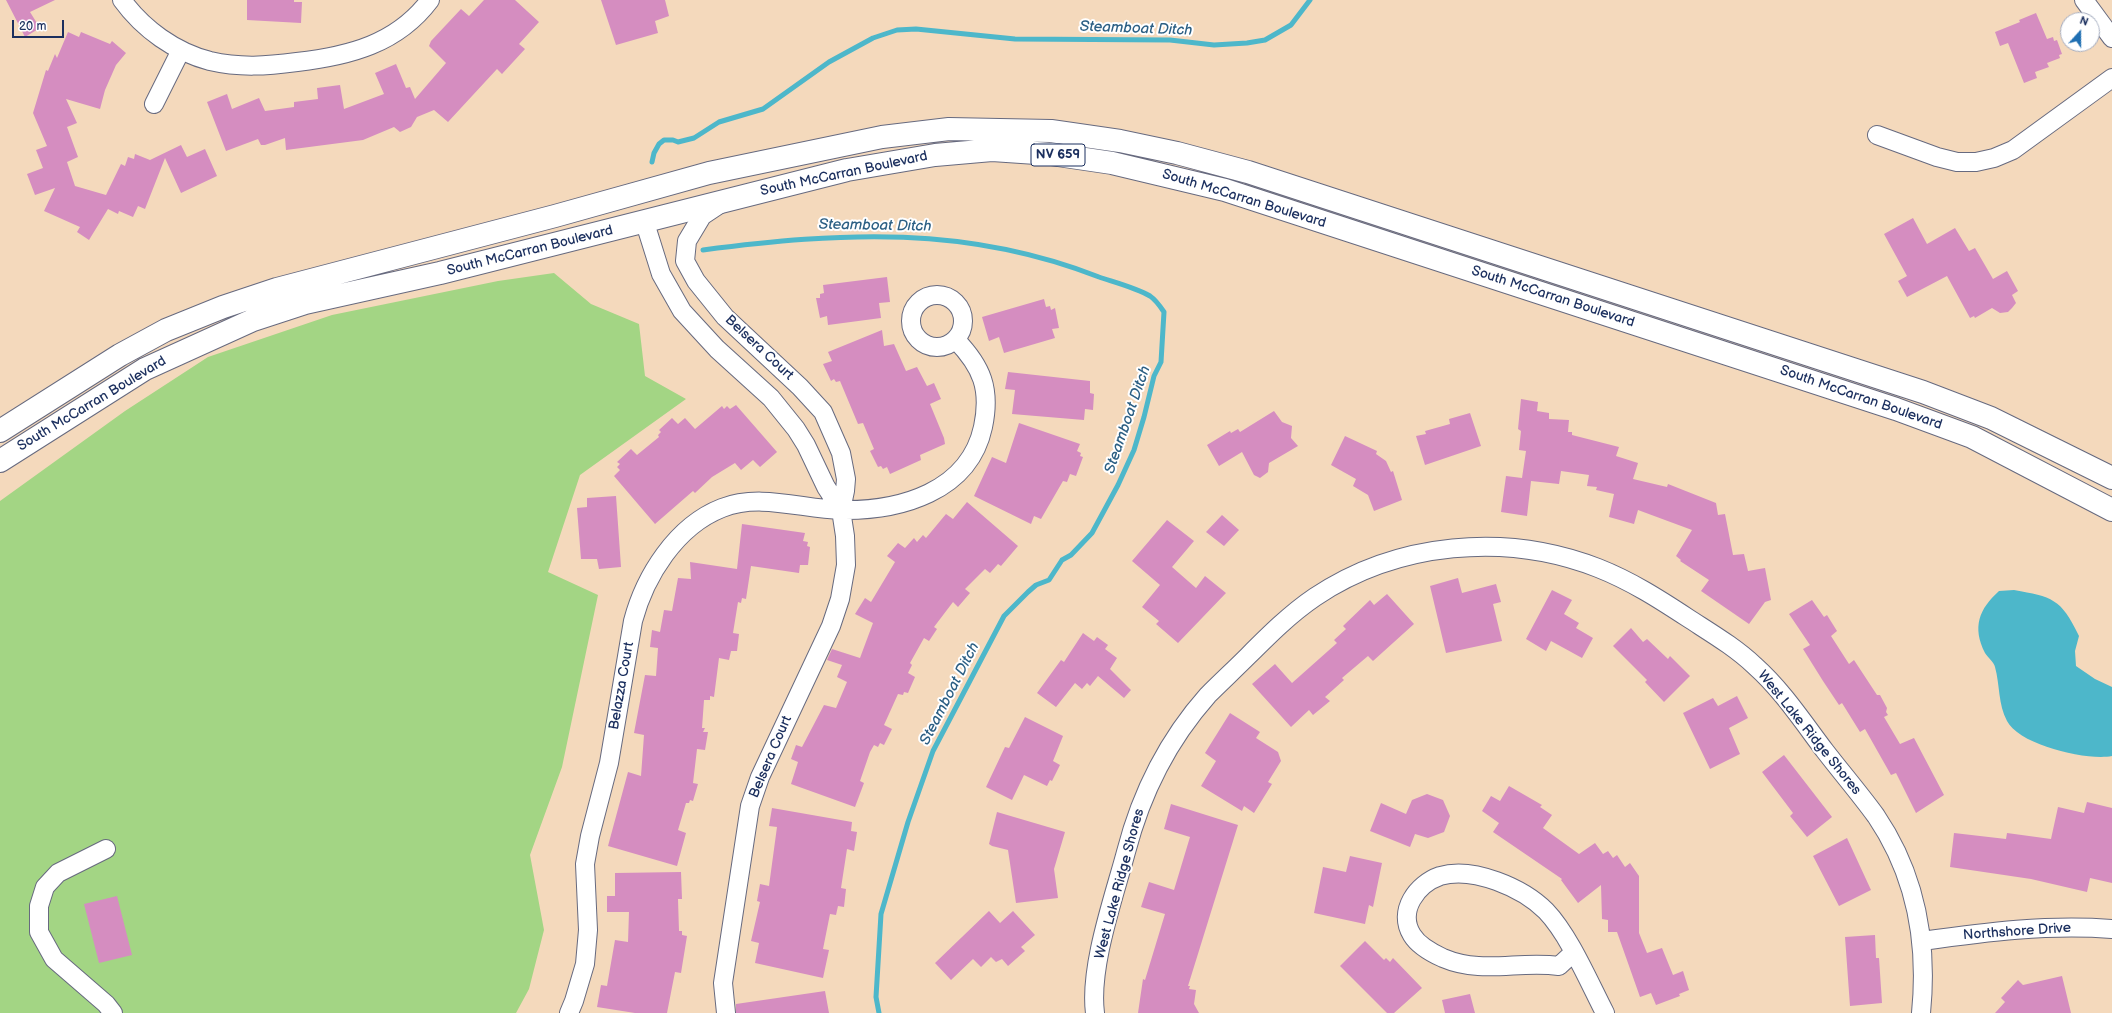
<!DOCTYPE html>
<style>
body{margin:0}
#map{position:relative;width:2112px;height:1013px;overflow:hidden;background:#f4d9bc;font-family:"Balsamiq Sans",sans-serif}
canvas{display:block}
.north{position:absolute;left:2060px;top:12px;width:40px;height:40px;box-sizing:border-box;background:#fff;border:1px solid #a4acbf;border-radius:50%;rotate:21deg;font-size:11px;font-weight:700;line-height:16px;text-align:center;color:#1b2f5e}
.north::after{content:'';display:block;margin:auto;width:14px;height:18px;background:#1f6fb2;clip-path:polygon(50% 0,100% 100%,50% 72%,0 100%)}
.scale{position:absolute;left:12px;top:20px;width:52px;height:18px;box-sizing:border-box;border:2px solid #1b2f5e;border-top:0;padding-left:5px;font-size:12px;line-height:14px;white-space:nowrap;color:#1b2f5e;-webkit-text-stroke:3px #fff;paint-order:stroke}
</style>
<div id="map">
<canvas width="2112" height="1013"></canvas>
<div class="north">N</div>
<div class="scale">20 m</div>
</div>
<script>
const ctx = document.querySelector('canvas').getContext('2d');
ctx.lineJoin = 'round';
function fillPath(path, color) {
  ctx.fillStyle = color;
  ctx.fill(path, 'evenodd');
}
function trace(path, color, width, dash) {
  ctx.strokeStyle = color;
  ctx.lineWidth = width;
  ctx.lineCap = dash ? 'butt' : 'round';
  ctx.setLineDash(dash || []);
  ctx.stroke(path);
}
function write(font, color, halo, rows, align = 'center') {
  ctx.font = font + ' "Balsamiq Sans",sans-serif';
  ctx.lineWidth = 4;
  ctx.setLineDash([]);
  ctx.textBaseline = 'middle';
  ctx.strokeStyle = halo;
  ctx.fillStyle = color;
  for (const [text, x, y, turn = 0] of rows) {
    ctx.save();
    ctx.translate(x, y);
    ctx.rotate((+turn || 0) * Math.PI / 180);
    ctx.textAlign = isNaN(turn) ? turn : align;
    if (halo) ctx.strokeText(text, 0, 0);
    ctx.fillText(text, 0, 0);
    ctx.restore();
  }
}
fillPath(new Path2D(`
 M554,273l37,31 48,20 6,52 41,23 -106,76 -32,97 50,23 -36,172 -32,88 14,75 -15,59 -13,24h-516v-512l125,-90 83,-54 124,-42 166,-34z`), '#a3d584');
fillPath(new Path2D(`
 M2014,590c38,7 47,8 65,46l-4,15 1,15 19,13 17,8v69c-25,5 -93,-11 -105,-35 -9,-17 -7,-36 -12,-54 -1,-5 -7,-9 -10,-14 -13,-26 -6,-44 14,-62z`), '#4db7ca');
trace(new Path2D(`
 M652,162l2,-9 5,-9 5,-4h9l5,2 16,-4 25,-16 44,-13 66,-47 44,-24 24,-8 19,-1 99,10 155,1 44,5 33,-2 18,-3 26,-15 19,-25
 M703,250c139,-18 263,-25 396,27 15,5 38,11 51,19 6,4 10,10 14,16l-3,50 -7,14 -10,41 -10,33 -16,35 -26,48 -21,22 -9,5 -13,20 -13,5 -8,7 -24,24 -71,135 -25,71 -27,92 -5,83 3,16`), '#4db7ca', 5);
fillPath(new Path2D(`
 M6,0h49l-25,12 10,16 -15,9z
 M247,0h47v2h8l-1,21 -54,-3z
 M484,0h31l24,22 -20,22 6,5 -23,25 -5,-5 -49,53 -14,-12 -17,7 -6,10 -11,5 -6,-5 -31,13 -77,10 -1,-12 -20,7h-4l-3,-6 -32,12 -19,-49 20,-8 5,15 27,-11 6,13 29,-4v-5l24,-3 -1,-11 23,-3 4,24 40,-15 -9,-21 21,-9 10,24 4,-1 5,12 31,-36 -17,-17 2,-5 30,-32 8,7z
 M601,0h64l4,16 -14,5 3,12 -42,12z
 M2036,13l11,26 6,-2 1,4 3,-1 5,14 -3,1 1,3 -13,5 2,4 -14,5 2,6 -13,5 -16,-40 -8,3 -5,-14 25,-10 -1,-2z
 M68,32l11,5 2,-5 29,12 2,-3 14,12 -10,12 -11,25 -5,19 -34,-10 11,24 -10,4 11,30 -11,5 8,24 31,9 15,-31 4,2 3,-9 6,2 1,-5 15,6 31,-15 6,12 18,-8 12,27 -36,17 -16,-35 -20,51 -7,-3 -5,11 -14,-6 -1,3 -10,-5 -19,31 -12,-8 3,-5 -36,-16 11,-23 -20,7 -8,-21 16,-6 -7,-18 11,-4 -14,-33 13,-43 2,1 7,-17 2,4z
 M1913,218l14,26 28,-16 14,23 6,-3 18,31 14,-8 11,20 -6,4 4,8 -4,5 -4,4 -8,1 -8,-5 -17,10 -1,-2 -4,2 -23,-42 -40,21 -9,-16 9,-5 -23,-42z
 M887,277l3,25 -11,1 2,15 -53,7 -1,-9 -7,2 -4,-20h4v-4l4,-1 -1,-8z
 M1044,299l2,8 4,-1 1,4 4,-2 4,20 -7,1 3,9 -51,15 -5,-16 -10,4 -7,-24z
 M882,330l2,16 10,-2 12,27 11,-4 10,19 7,-3 7,16 -11,5 14,34 1,6 -25,11 1,5 -31,14 -3,-7 -4,2 -2,-3 -3,1 -8,-16 4,-2 -11,-26 -5,1 -18,-43 -4,1 -2,-3 -3,2 -8,-17 9,-3 -4,-9z
 M1008,372l82,9v12l4,1 -1,16 -8,-1 -1,11 -72,-6 3,-24 -10,-1z
 M1521,399l17,3 -1,9 12,2v6l20,1 -1,12h4v3l47,12 -3,9 22,7 -5,16 34,8 1,-3 48,19 2,12 7,-1 8,41 11,-1 4,17 17,-3 6,32 -6,2 -16,22 -48,-33 8,-11 -29,-19 1,-1 -5,-4 16,-26 -54,-20 -4,14 -25,-7 5,-23 -18,-4 1,-3 -10,-1 2,-11 -28,-4 -2,13 -28,-3 -4,35 -26,-4 5,-36 16,2 4,-27 -7,-1 2,-19 -3,-2z
 M736,405l41,47 -17,15 -7,-7 -12,10 -6,-7 -23,14 -17,16 -2,-2 -38,33 -41,-48 6,-6 -3,-3 3,-3 -3,-2 14,-13 6,6 22,-18 -1,-2 3,-3 -2,-2 13,-12 6,6 7,-6 10,11 27,-23 2,3 3,-3 3,3z
 M1274,411l8,11 10,4 -1,12 7,8 -29,17 -1,9 -8,6 -6,-3 -12,-23 -23,14 -12,-21 23,-14 1,2 7,-4 2,3z
 M1470,413l11,33 -56,19 -9,-29 10,-2 -1,-3 25,-7 -1,-5z
 M1019,423l61,21 -3,7 4,2 -1,3 3,1 -7,19 -6,-2 -3,8 -4,-1 -22,38 -7,-3 -3,8 -57,-28 18,-39 14,6z
 M1345,436l32,15 -1,3 10,7 5,11 2,-1 9,29 -28,11 -6,-16 -15,-9 3,-7 -25,-14z
 M616,496l5,71 -22,2 -2,-10h-16l-4,-51 10,-1v-9z
 M967,502l51,44 -17,20 -3,-2 -8,9 -5,-4 -20,20 5,4 -12,14 -5,-5 -19,25 3,2 -8,12 -5,-3 -14,25 2,2 -4,8 7,4 -7,16 -4,-1 -1,3 -5,-1 -14,31 8,4 -8,16 -4,-2 -2,4 -4,-2 -4,7 -10,29 4,2 -9,24 -64,-23 7,-22 -7,-3 5,-14 6,2 22,-42 12,3 11,-26 -10,-5 5,-12 -15,-5 5,-11 28,9 13,-35 -18,-9 10,-16 6,4 24,-40 -8,-6 11,-13 7,5 9,-10 3,4 6,-7 3,3 20,-24 7,5z
 M1222,515l17,15 -15,16 -18,-14z
 M1167,520l27,21 -22,26 24,21 9,-12 21,17 -48,50 -22,-19 3,-3 -17,-14 18,-22 -28,-24z
 M742,524l63,9 -2,8 5,1 -1,4 3,1 -2,18h-8l-1,8 -48,-7 -5,33 -4,-1 -1,5 -3,-1 -5,31 6,1 -2,17h-6l-2,9 -10,-2 -5,39 -4,-1v4h-6l-2,28h3l-2,4h5l-3,18 -8,-1 -4,34 5,1 -5,17 -3,-1 -1,3h-3l-8,27 8,3 -9,33 -69,-20 20,-74 13,4 3,-41 -10,-2 11,-58 11,1 2,-28 -8,-1 2,-17 8,2 4,-22 8,1 6,-33 13,1 -1,-17 47,7z
 M1458,578l4,15 34,-9 5,18 -8,2 9,37 -56,12 -16,-67z
 M1552,590l20,10 -8,14 15,9 -3,5 17,10 -11,20 -31,-17 -5,10 -20,-12z
 M1387,594l27,30 -41,37 -5,-5 -26,22 2,2 -19,17 5,4 -17,14 -4,-5 -18,17 -39,-43 23,-20 17,19 45,-40 -3,-3 12,-11 -3,-3 27,-26 4,5z
 M1812,600l12,17 3,-2 10,16 -6,5 18,28 5,-4 23,35h3l7,13 -1,4 2,3 -4,2 16,27 14,-6 30,57 -28,18 -20,-40 -5,2 -26,-46 -5,3 -18,-29 -3,2 -16,-24 -20,-32 7,-4 -21,-31z
 M1631,628l12,14 4,-3 21,20 2,-3 20,20 -26,26 -19,-20 2,-2 -34,-34z
 M1083,633l11,8 3,-4 11,8 -3,4 12,9 -7,11 21,21 -7,8 -26,-22 -8,10 -3,-3 -5,6 -7,-6 -19,24 -19,-14 24,-33 3,2z
 M1737,696l11,22 -19,10 11,26 -30,15 -27,-56 30,-15 5,8z
 M1230,713l30,19 -4,6 22,14 3,9 -13,21 4,2 -18,29 -10,-7 -2,5 -41,-25 15,-25 -11,-8z
 M1025,717l38,19 -10,25 7,4 -8,16 -2,-1 -3,6 -23,-11 -12,25 -26,-13 19,-40 4,1z
 M1784,755l48,62 -25,20 -17,-21 3,-3 -31,-41z
 M1509,786l33,19 -2,2 12,8 -9,13 36,26 16,-11 8,11 5,-3 5,7 4,-3 8,12 5,-4 9,13v57l8,20 15,-5 11,27 10,-4 6,19 -10,4 1,2 -24,9 -5,-12 -11,4 -23,-65h-9v-12l-6,-1 -1,-34 -23,18 -17,-23 1,-1 -69,-47 6,-9 -17,-12 9,-15 9,5z
 M1427,794l16,6 7,16 -6,16 -16,6 -13,-4 -5,13 -40,-16 11,-28 25,11 6,-14z
 M2087,802l25,6v75l-22,-5 -3,14 -56,-13 -81,-12 4,-34 52,6 1,-6 44,6 7,-32 26,6z
 M1171,804l67,21 -50,161h2l-1,3 7,1 -2,14 5,9h-61l5,-34 2,1 20,-66 -24,-7 8,-25 25,8 16,-53 -26,-8z
 M772,808l80,14 -1,9 6,1 -3,19 -7,-2 -6,39 5,1 -2,18 -6,-1 -2,9 -6,-1 -7,35 6,1 -6,28 -68,-15 4,-20 -8,-2 9,-39 -3,-1 3,-17 9,2 8,-59 -8,-1z
 M997,812l68,20 -11,37 4,29 -42,5 -8,-53 -16,-4 -3,-2z
 M1847,838l24,52 -32,16 -26,-50z
 M1350,856l32,7 -9,44 -4,-2 -4,19 -51,-11 9,-46 23,5z
 M681,872l1,27h-4l1,32h3v4l5,1 -6,37 -6,-1 -8,41h-32l-38,-6 4,-22 6,1 8,-46 13,2 1,-30h-22v-16h8v-23z
 M117,896l15,59 -33,8 -15,-59z
 M989,911l11,12 13,-12 22,24 -14,12 4,4 -17,15 -6,-7 -6,3 -5,-5 -10,10 -8,-8 -22,21 -16,-17z
 M1875,935l1,23h3l3,45 -32,3 -5,-69z
 M1365,941l19,19 2,-2 4,4 3,-4 29,30 -28,25h-7l-47,-47z
 M2062,976l9,37h-76l10,-11 -4,-4 17,-18 5,5z
 M825,991l4,22h-93v-9z
 M1470,994l5,19h-30l-3,-13z`), '#d58dc0');
const minor = new Path2D(`
 M122,0c21,29 53,52 88,61 30,7 57,5 87,1 52,-6 100,-18 133,-62
 M2084,0l28,38
 M154,104l27,-54
 M1877,135l60,22 20,5h19l18,-4 19,-8 99,-72
 M720,204l-18,12 -15,25 -2,20 11,20 29,36 75,70 23,25 18,41 5,26 -1,12 -4,19
 M645,223l16,51 21,37 35,38 54,49 25,31 10,16 20,42 15,23 4,26 1,29 -6,34 -9,27 -71,151 -10,29 -27,177 3,30
 M911 321a26 26 0 1 1 52 0a26 26 0 1 1-52 0Z
 M106,849l-48,24 -13,14 -6,19v26l15,27 52,45 7,9
 M1922,941c64,-9 126,-17 190,-12
 M1573,953l-14,13c-40,-6 -76,9 -116,-8 -11,-5 -25,-13 -31,-23 -15,-24 5,-51 28,-59 33,-10 83,12 106,35 23,24 43,71 59,102
 M569,1013l5,-12 11,-37 3,-34 -3,-66 5,-28 19,-73 24,-142c12,-45 43,-95 89,-113 38,-15 80,1 119,2 59,1 128,-18 142,-83 8,-38 -1,-60 -27,-87
 M1095,1013c-6,-46 19,-116 31,-161 15,-58 42,-112 82,-157 13,-13 27,-26 40,-39 21,-21 42,-42 67,-59 82,-55 191,-65 283,-29 33,13 61,31 90,50 23,15 47,29 67,48 27,24 48,56 70,85 17,22 35,43 51,65 40,59 52,127 45,197`);
const primary = new Path2D(`
 M0,431l120,-76 46,-25 57,-23 54,-18 278,-73 154,-43 173,-36 67,-8 102,2 69,10 57,12 71,19 675,220 68,26 121,60
 M0,461l145,-92 108,-49 52,-17 135,-30 407,-103 88,-15 57,-5 59,4 61,9 113,27 671,219 76,28 140,73`);
trace(minor, '#676a7f', 20);
trace(primary, '#676a7f', 24);
trace(minor, '#fff', 18);
trace(primary, '#fff', 22);
for (const [x, y, w] of [
 [1058,155,54]
]) {
  const box = new Path2D();
  box.roundRect(x - w / 2, y - 11, w, 22, 3);
  ctx.fillStyle = '#fff';
  ctx.fill(box);
  trace(box, '#1b2f5e', 1);
}
write('bold 13px', '#1b2f5e', null, [
 ["NV 659",1058,155]
]);
write('14px', '#1b2f5e', '#fff', [
 ["South McCarran Boulevard",844,174,-12],
 ["South McCarran Boulevard",1244,199,17],
 ["South McCarran Boulevard",530,251,-14],
 ["South McCarran Boulevard",1553,297,18],
 ["Belsera Court",759,348,43],
 ["South McCarran Boulevard",1861,398,19],
 ["South McCarran Boulevard",92,404,-31],
 ["Belazza Court",622,686,-80],
 ["West Lake Ridge Shores",1809,733,51],
 ["Belsera Court",771,757,-67],
 ["West Lake Ridge Shores",1120,884,-75],
 ["Northshore Drive",2017,932,-4]
]);
write('italic 15px', '#2c5f84', '#fff', [
 ["Steamboat Ditch",1136,29,2],
 ["Steamboat Ditch",875,226,1],
 ["Steamboat Ditch",1128,420,-71],
 ["Steamboat Ditch",950,694,-63]
]);
</script>
